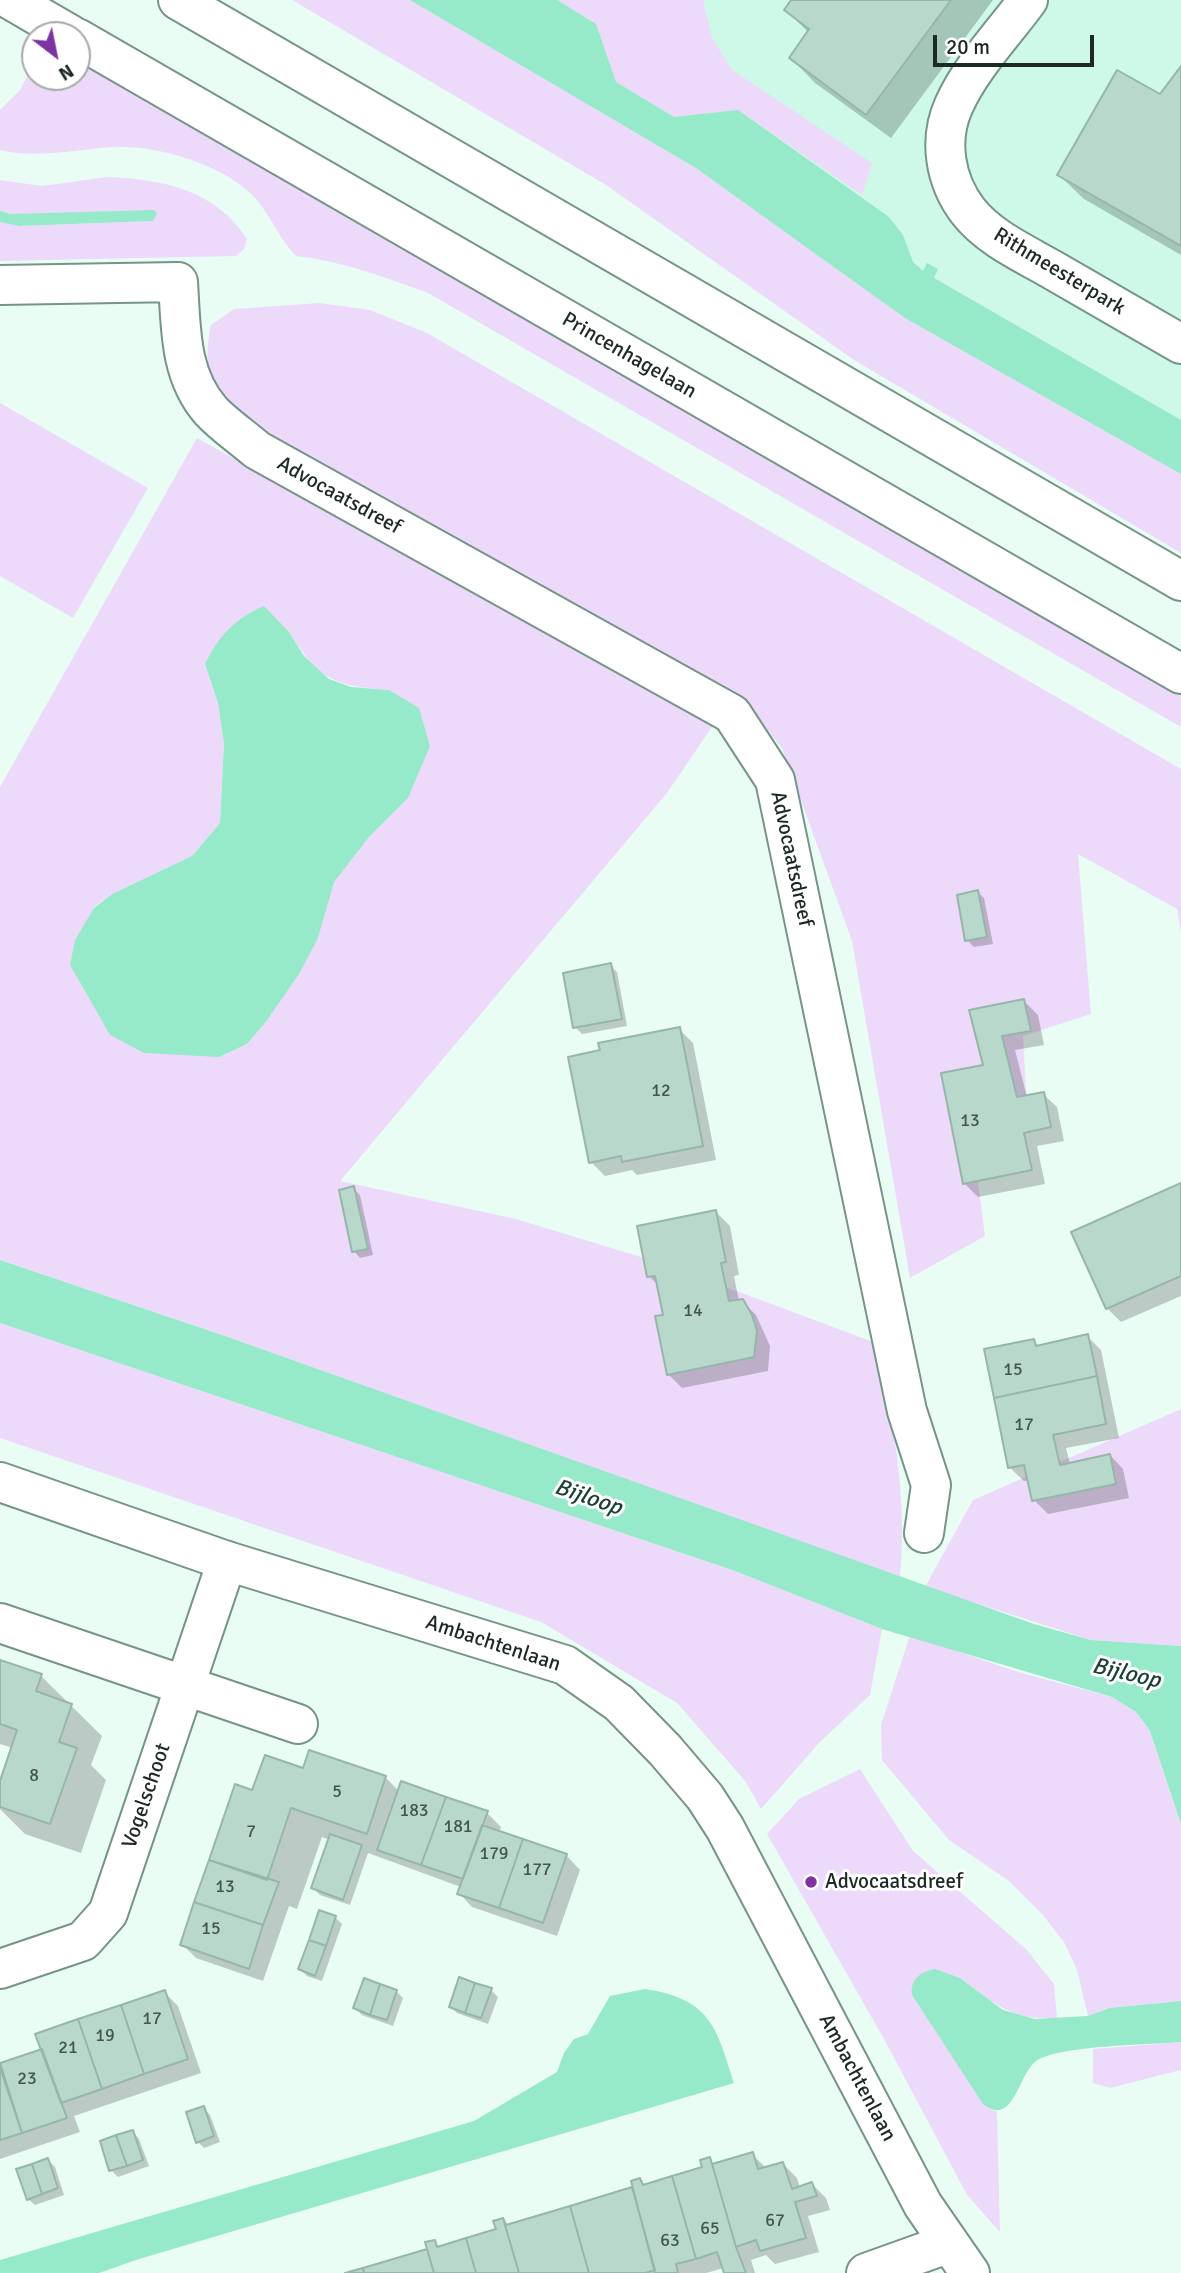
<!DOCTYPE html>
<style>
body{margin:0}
#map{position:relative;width:1181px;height:2273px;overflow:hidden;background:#eafdf5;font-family:Signika,sans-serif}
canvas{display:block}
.north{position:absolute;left:21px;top:21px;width:70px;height:70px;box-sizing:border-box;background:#fff;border:2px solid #a5a9a7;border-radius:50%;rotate:148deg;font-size:19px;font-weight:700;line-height:28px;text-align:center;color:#1d2924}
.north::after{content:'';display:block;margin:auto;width:24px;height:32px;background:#7e33a4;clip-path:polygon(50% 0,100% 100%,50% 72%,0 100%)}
.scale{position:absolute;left:933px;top:35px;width:161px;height:32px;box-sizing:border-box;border:4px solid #1d2924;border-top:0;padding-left:9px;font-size:21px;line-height:24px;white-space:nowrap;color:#1d2924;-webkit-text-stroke:5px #fff;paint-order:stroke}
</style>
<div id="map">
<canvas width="1181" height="2273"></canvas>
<div class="north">N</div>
<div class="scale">20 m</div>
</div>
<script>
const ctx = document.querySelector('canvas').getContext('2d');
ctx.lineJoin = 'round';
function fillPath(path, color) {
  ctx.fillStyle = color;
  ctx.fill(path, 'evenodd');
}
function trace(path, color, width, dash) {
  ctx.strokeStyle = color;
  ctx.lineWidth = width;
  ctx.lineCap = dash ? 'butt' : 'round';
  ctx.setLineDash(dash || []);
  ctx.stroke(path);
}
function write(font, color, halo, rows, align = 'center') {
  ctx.font = font + ' Signika,sans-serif';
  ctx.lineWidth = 6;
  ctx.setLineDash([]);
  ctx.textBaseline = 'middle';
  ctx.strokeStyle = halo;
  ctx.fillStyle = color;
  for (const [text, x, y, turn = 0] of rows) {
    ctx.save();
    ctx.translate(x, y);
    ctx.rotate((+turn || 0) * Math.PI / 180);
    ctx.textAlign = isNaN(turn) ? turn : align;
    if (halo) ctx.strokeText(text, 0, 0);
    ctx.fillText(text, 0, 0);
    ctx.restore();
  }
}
fillPath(new Path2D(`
 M363,0h818v506z`), '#cef8e7');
fillPath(new Path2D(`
 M292,0h118l286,168 209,150 276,156v79l-327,-193 -248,-175z
 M557,0h146l9,38 20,32 140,93 -10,32 -124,-85 -64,7 -58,-35 -20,-58z
 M77,60l1104,636v31l-753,-434c-44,-16 -86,-32 -132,-37 -19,-20 -27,-46 -48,-65 -29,-26 -86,-44 -125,-44 -41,0 -82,13 -123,3v-40l20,-20 15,-29v16h42z
 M108,177c54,2 108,13 139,62l-3,10 -8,7 -236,5v-39l20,4 133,-5 -142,-7 -11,-3v-31l42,6z
 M320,303l50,7 57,23 754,436v163l-4,-23 -99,-55 13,160 -68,22 5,90 -56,10 13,100 -75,42 -58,-337 -70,-193 -35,-43 -501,-281c-30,-34 -46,-51 -35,-99l23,-16z
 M0,403l148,85 -75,130 -73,-42z
 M197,438l517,286 -47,69 -327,388 176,38 148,45 212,79c17,80 32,152 24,234l-675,-241 -225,-76v-473zM289,632c30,48 45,54 100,58l19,108 -39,39 -36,45 -15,56 -53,85 -18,21 -28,13 -109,-22 -40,-70 24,-58 18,-13 80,-38 28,-33 4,-79 -6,-41 -13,-39z
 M0,1323l735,248 147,58 -12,66 -51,48 -58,66 -15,-27 -69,-79 -136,-81 -541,-184z
 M1181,1409v237l-90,-6 -166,-53 48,-87z
 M910,1635l108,37 94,25 24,15 14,19 31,93v177l-72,7 -21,8 -11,-46 -13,-28 -22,-28 -33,-33 -60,-41 -67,-80 -1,-35z
 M860,1769l53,82 113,98 28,35 3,34c-45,3 -62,-14 -97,-40l-47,4 -1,13 78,114 7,2 3,121 -33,-37 -83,-156 -117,-205 32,-35z
 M1181,2042v28l-71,18 -17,-5v-34z`), '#eddafa');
fillPath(new Path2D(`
 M410,0h147l39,24 20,58 58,35 64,-7 151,107 14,18 10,27 10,9 4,-8 11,6 -4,9 247,142v54l-276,-156 -209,-150z
 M154,210l3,4 -4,7 -134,5 -19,-4v-11l11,3z
 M264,606l25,26 15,24 25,23 22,8 38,3 30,18 11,38 -22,52 -39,39 -35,45 -16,56 -19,36 -34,49 -18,21 -28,13 -75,-4 -34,-18 -40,-70 5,-25 19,-32 18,-14 80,-38 28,-33 4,-79 -6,-41 -13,-39c14,-28 29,-45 59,-58z
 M0,1260l225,76 809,288 57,16 90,6v178l-31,-93 -14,-19 -24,-15 -230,-68 -147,-58 -735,-248z
 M935,1969l25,9 43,32 32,9 53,-3 21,-8 72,-7v41c-32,3 -121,3 -145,19 -18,13 -22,67 -53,43l-71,-109c-2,-16 8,-23 23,-26z
 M645,1989c65,10 71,37 89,94l-595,176 -40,14h-99v-13l474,-139 83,-49 7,-19 10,-14 14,-5 22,-38z`), '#96e9c9');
fillPath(new Path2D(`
 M793,0h200l-102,138 -76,-55 -24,-25 18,-25 -23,-23z
 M1181,69v186l-97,-56 -25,-24 102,-78z
 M978,892l6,6 9,46 -19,3 -7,-7z
 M610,965l7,7 10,54 -45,8 -7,-7z
 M1024,1001l14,14 6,30 -29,5 12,47 16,-3 14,13 7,34 -27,5 8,38 -67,13 -14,-14 21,-117 -14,-55z
 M679,1029l14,14 23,117 -79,15 -5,-5 -27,6 -14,-14z
 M1181,1185v111l-60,26 -14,-14z
 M353,1188l7,7 13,60 -13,3 -6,-7z
 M716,1212l14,14 9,49 -5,1 5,25h3l14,14 14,31 -2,25 -86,17 -14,-14 -3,-58 -6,-30 -10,-10z
 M1087,1336l14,14 18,88 -53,10 4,16 40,-9 13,14 6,29 -81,16 -14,-14 -5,-20 -5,1 -14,-13 23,-127 7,6z
 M0,1662l41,14 61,60 -11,29 15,15 -25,73 -56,-19 -25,-25v-22l13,-39 -13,-4z
 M310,1752l76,26 13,13 3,-8 85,30 14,14 -2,6 68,23 13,14 -23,66 -85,-29 -13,-14 2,-6 -93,-34 -18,52 -30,-10 -7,-7 17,-48 -8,-3 -25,72 -8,-3 -26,75 -67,-23 -14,-14 71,-152 51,-22z
 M335,1917l7,7 -20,57 -15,-5 -7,-7z
 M491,1990l7,7 -10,27 -31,-11 -6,-6z
 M396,1991l7,7 -10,28 -31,-11 -7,-7z
 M164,1992l14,14 23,67 -127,43 6,16 -80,27v-94l42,-15z
 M204,2108l6,7 10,27 -16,6 -6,-6z
 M133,2132l6,7 10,27 -31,11 -7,-7z
 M752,2154l15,15 16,-5 14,14 3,10 12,-4 14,14 4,12 -22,6 11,36 -44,12 -9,-9 -15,5 4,13h-29l-2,-5 -18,5h-355l78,-23 5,-8 6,6 58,-18 5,-10 6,6 126,-39 5,-7 6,6 58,-18 5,-9 6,6z
 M48,2160l7,7 9,28 -29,10 -7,-6z`), '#0003');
const building = new Path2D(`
 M791,0h160l-85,115 -77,-57 20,-29 -25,-19z
 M1181,66v180l-124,-71 60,-105 43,24z
 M978,890l9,47 -22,4 -8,-46z
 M611,963l11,56 -49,9 -10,-55z
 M1024,999l7,32 -29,5 15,61 27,-5 7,35 -27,6 8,37 -69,14 -22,-111 42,-8 -14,-55z
 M680,1027l23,119 -81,16 -1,-6 -32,7 -21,-106 32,-7 -2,-7z
 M1181,1183v93l-75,33 -35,-77z
 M354,1186l14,63 -16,3 -13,-62z
 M716,1210l10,52 -5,1 8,38 14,-2 9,16 5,16 -3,26 -87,18 -12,-59 8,-1 -8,-39 -8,1 -10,-51z
 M1088,1334l9,42 -103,22 -10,-49 50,-10 2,7z
 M1097,1376l9,48 -53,11 7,30 50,-11 6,30 -84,17 -8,-36 -16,3 -14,-70z
 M0,1660l42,14 -6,17 36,13 -13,38 18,6 -27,76 -50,-17v-26l17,-51 -17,-6z
 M309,1750l77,26 -19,58 -76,-26 -24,72 -58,-20 26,-76 17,6 13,-35 38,13z
 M401,1781l45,16 -25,68 -44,-15z
 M446,1797l42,14 -25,68 -42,-14z
 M482,1825l41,14 -24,69 -42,-14z
 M330,1834l32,11 -19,55 -32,-12z
 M523,1839l44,15 -24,69 -44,-15z
 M209,1860l70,22 -16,43 -69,-23z
 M194,1902l69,23 -14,44 -69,-24z
 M319,1910l17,6 -10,30 -17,-6z
 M309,1940l17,6 -11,30 -17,-7z
 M459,1977l16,6 -10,30 -16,-6z
 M364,1978l16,6 -10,31 -17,-7z
 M475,1983l17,5 -11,30 -16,-5z
 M380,1984l17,6 -10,30 -17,-5z
 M165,1990l23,69 -44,15 -23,-69z
 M121,2005l23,69 -42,15 -24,-70z
 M78,2019l24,70 -41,14 -26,-69z
 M42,2049l25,69 -45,15 -22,-70z
 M0,2068l22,65 -22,7z
 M204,2106l10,30 -18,7 -10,-31z
 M133,2130l10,30 -16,6 -11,-31z
 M116,2135l11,31 -18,5 -9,-30z
 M753,2152l5,17 25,-7 9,27 20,-7 5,14 -22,6 11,36 -46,13 -4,-11 -20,7 -24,-83z
 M710,2157l26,90 10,26h-22l-7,-21 -21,7 -24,-83 30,-9 -2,-7z
 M48,2158l10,30 -16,6 -10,-30z
 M32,2164l10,30 -15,6 -11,-31z
 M672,2176l24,83 -20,5 2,9h-23l-24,-92 9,-3 3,7z
 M632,2187l23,83 -10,3h-56l-19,-67z
 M570,2206l19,67h-70l-16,-55 3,7z
 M503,2218l16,55h-43l-10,-35 30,-9 -3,-8z
 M466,2238l10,35h-42l-9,-31 10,-2 2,7z
 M427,2249l7,24h-70l-1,-5z
 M363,2268l1,5h-19z`);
fillPath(building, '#b8d8cb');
trace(building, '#96b6a9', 2);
const minor = new Path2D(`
 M1028,0c-24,33 -57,67 -74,105 -16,35 -9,76 14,106 20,26 55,42 83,58 43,25 87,50 130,75
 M0,285l178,-3c3,45 1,93 33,129 13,14 31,26 46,39l475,264 43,66 132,631 24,74 -7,48
 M0,1623l298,101
 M0,1969l83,-28 25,-28 119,-352
 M866,2273l81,-29`);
const tertiary = new Path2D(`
 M0,1482l227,79 338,104 54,38 46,47 40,47 20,31 198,377 47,68`);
const secondary = new Path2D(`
 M11,0l60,35
 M178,0l1003,581
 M77,38l1104,636`);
trace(minor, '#769488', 42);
trace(tertiary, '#769488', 42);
trace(secondary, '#769488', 42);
trace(minor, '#fff', 38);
trace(tertiary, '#fff', 38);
trace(secondary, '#fff', 38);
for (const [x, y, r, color] of [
 [811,1882,7,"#7e33a4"]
]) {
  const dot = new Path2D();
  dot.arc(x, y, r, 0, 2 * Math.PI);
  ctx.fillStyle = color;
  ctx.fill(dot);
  trace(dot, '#fff', 2.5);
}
write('18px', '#44554e', null, [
 ["12",661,1091],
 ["13",970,1121],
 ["14",693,1311],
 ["15",1013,1370],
 ["17",1024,1425],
 ["8",34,1776],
 ["5",337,1792],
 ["183",414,1811],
 ["181",458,1827],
 ["7",251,1832],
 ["179",494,1854],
 ["177",537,1870],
 ["13",225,1887],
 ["15",211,1929],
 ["17",152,2019],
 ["19",105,2036],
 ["21",68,2048],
 ["23",27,2079],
 ["67",775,2221],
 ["65",710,2229],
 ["63",670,2241]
]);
write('21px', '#1d2924', '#fff', [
 ["Rithmeesterpark",1059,272,31],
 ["Princenhagelaan",629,356,30],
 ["Advocaatsdreef",339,496,29],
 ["Advocaatsdreef",791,859,78],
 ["Ambachtenlaan",493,1644,18],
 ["Vogelschoot",147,1796,-71],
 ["Ambachtenlaan",857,2078,62]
]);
write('21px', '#1d2924', '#fff', [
 ["Advocaatsdreef",825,1882]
], 'left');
write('italic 23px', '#1b4134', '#fff', [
 ["Bijloop",588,1498,19],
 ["Bijloop",1126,1674,13]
]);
</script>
